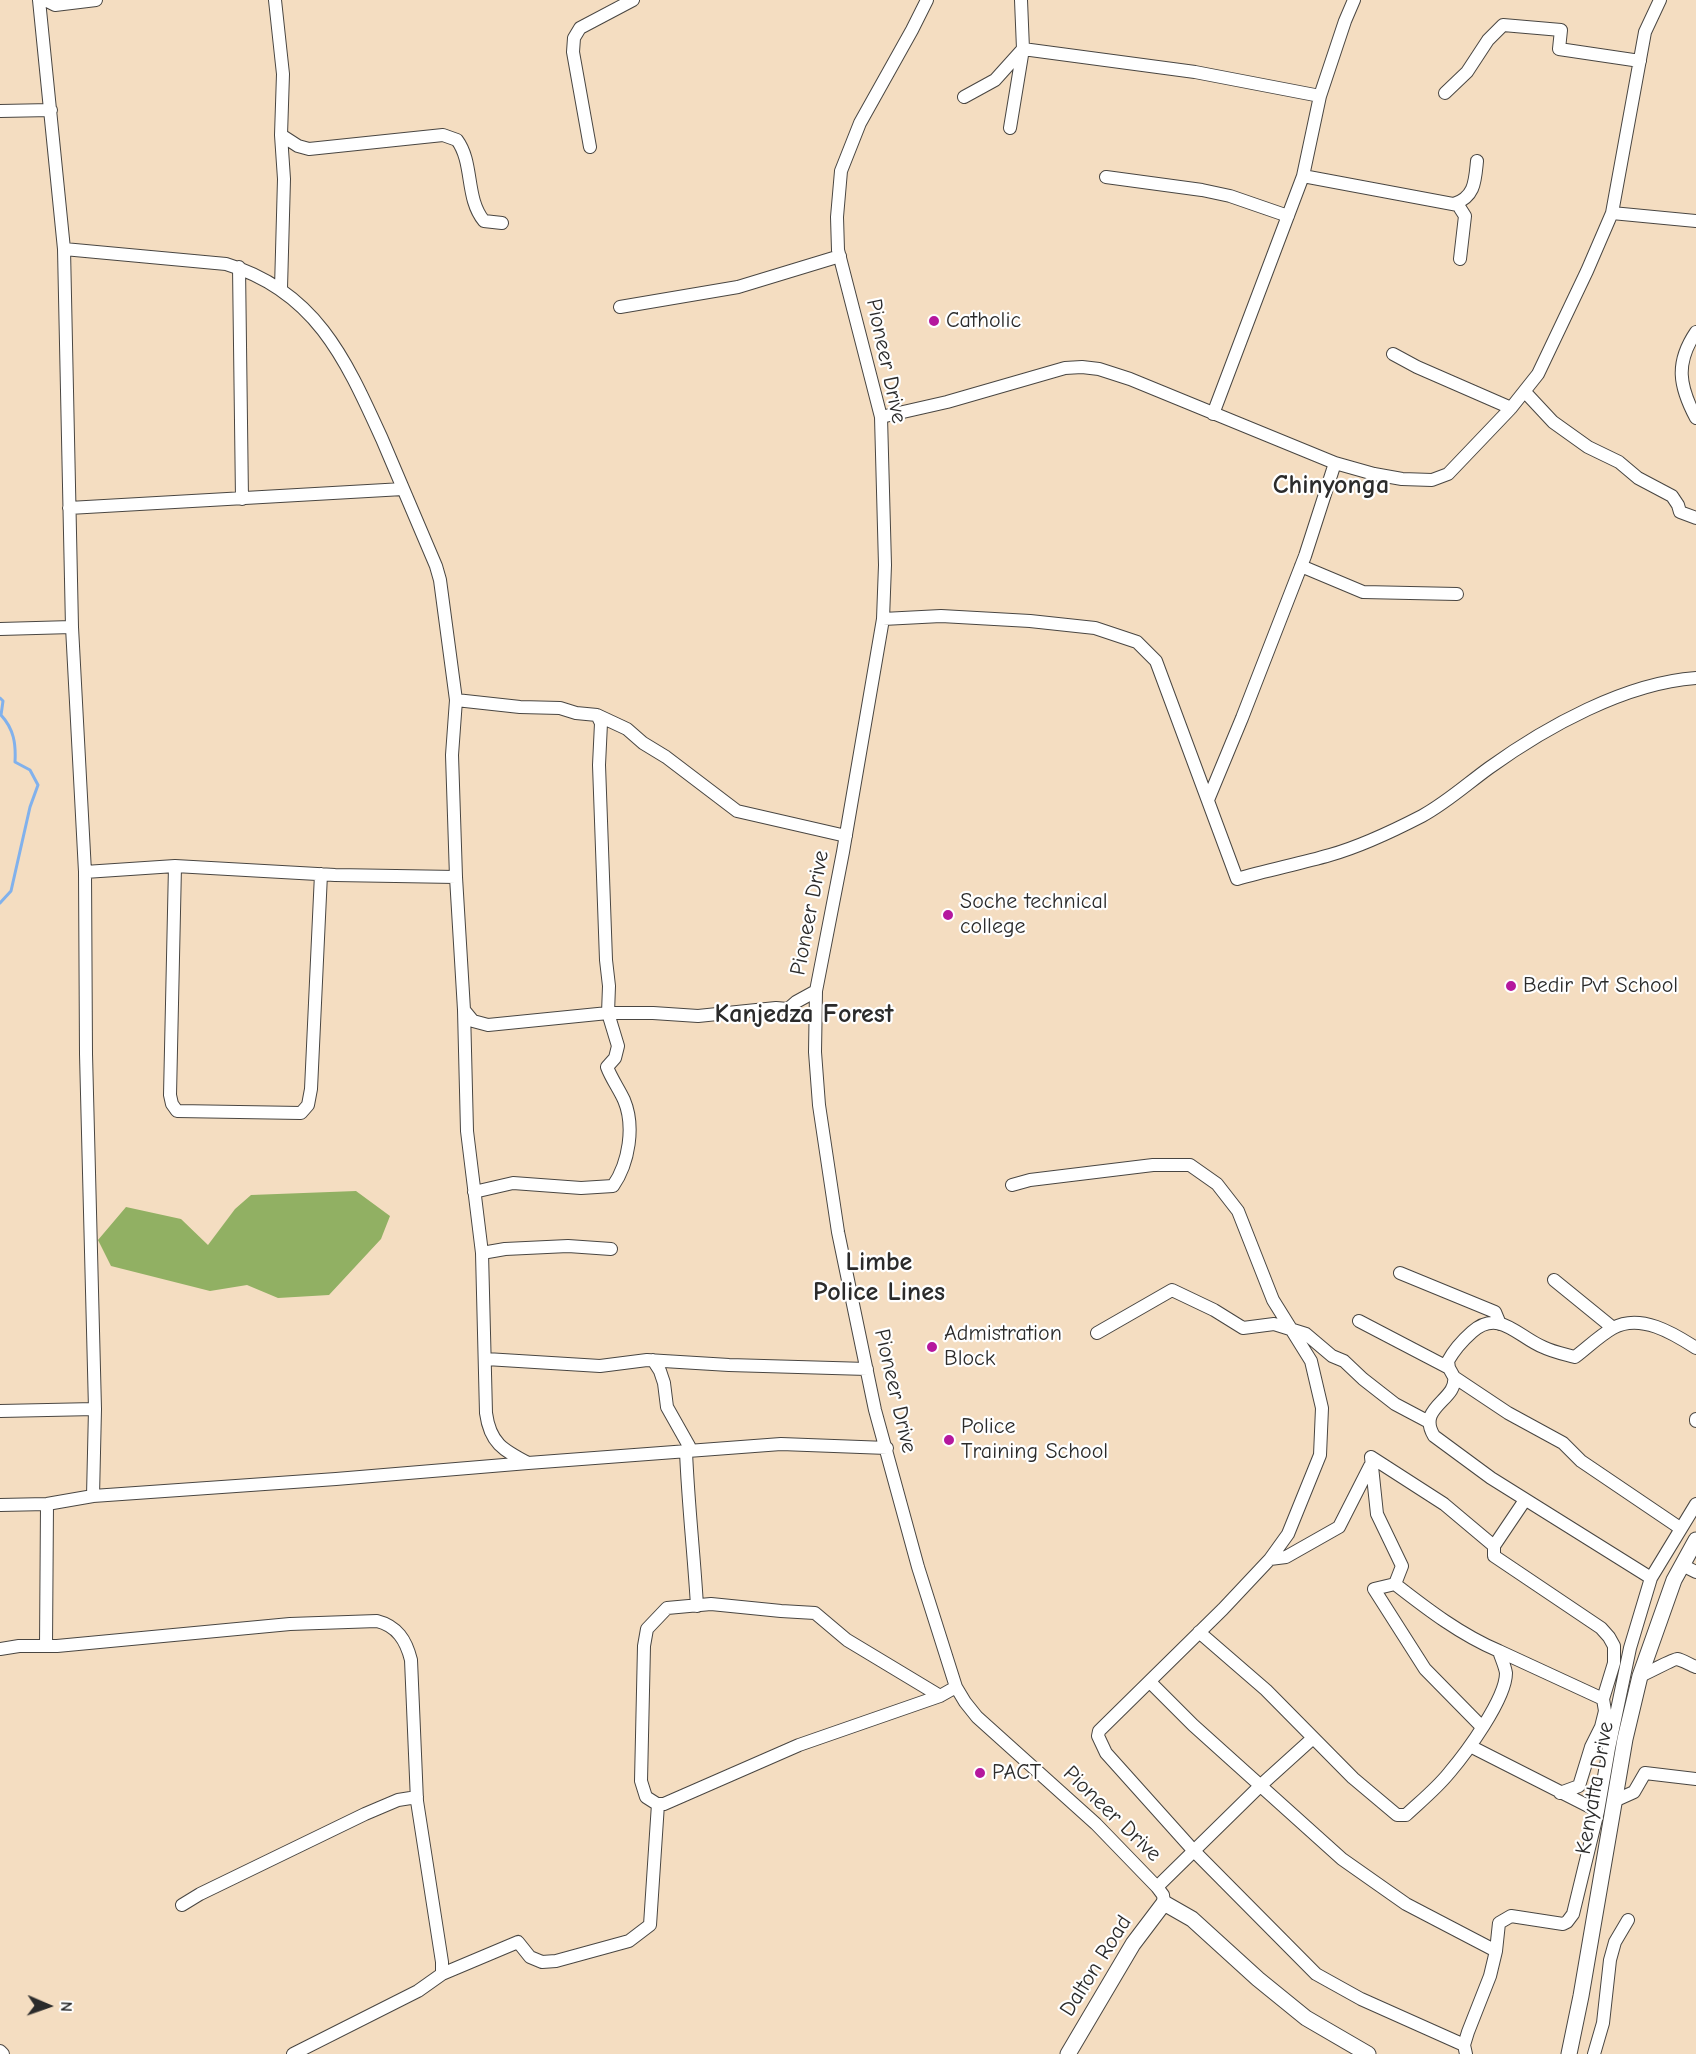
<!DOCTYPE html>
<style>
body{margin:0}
#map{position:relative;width:1696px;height:2054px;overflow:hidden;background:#f4ddc1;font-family:"Comic Neue",sans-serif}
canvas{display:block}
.north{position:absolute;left:18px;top:1976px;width:60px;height:60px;-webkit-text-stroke:4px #fff;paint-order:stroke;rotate:92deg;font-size:16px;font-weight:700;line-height:24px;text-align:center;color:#2b2b2b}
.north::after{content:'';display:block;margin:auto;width:21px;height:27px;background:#2b2b2b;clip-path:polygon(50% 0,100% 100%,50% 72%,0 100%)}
</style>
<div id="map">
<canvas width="1696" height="2054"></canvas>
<div class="north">N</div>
</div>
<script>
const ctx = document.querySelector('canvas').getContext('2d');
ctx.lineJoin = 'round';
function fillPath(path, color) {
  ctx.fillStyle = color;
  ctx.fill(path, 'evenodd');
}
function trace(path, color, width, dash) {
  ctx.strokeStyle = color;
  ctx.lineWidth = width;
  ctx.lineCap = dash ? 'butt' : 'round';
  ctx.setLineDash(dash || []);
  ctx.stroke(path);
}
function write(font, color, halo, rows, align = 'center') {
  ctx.font = font + ' "Comic Neue",sans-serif';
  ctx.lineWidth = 4.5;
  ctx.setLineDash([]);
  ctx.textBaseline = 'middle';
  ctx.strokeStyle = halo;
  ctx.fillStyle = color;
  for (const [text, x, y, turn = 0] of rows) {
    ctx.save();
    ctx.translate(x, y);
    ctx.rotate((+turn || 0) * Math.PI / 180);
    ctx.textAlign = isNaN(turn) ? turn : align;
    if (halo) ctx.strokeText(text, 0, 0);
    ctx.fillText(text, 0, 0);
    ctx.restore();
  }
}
fillPath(new Path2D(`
 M356,1191l34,25 -9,23 -52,56 -51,3 -31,-13 -37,6 -99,-25 -13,-26 28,-33 55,12 27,26 27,-36 16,-14z`), '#91b063');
trace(new Path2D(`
 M0,698l3,3 -2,14c13,14 15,29 14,47l15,8 8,15 -8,22 -19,84 -11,12`), '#81b1ec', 3);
const minor = new Path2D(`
 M39,0l25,249 8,378 13,245
 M45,0l10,5 41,-5
 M275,0l8,74 -2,61
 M927,0l-15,30 -52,93 -19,48 -4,46 1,33 43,167 4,148 -2,54 -40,233 -27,139 -1,61 4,53 19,127 37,178 43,157 38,120 9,15 12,15 119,107 61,63 6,8 1,8
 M1023,49l172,23 125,24
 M1445,93l22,-21 21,-32 15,-15 58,5 -2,19 81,12
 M964,97l31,-17 27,-30
 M0,111l51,-1
 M1010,128l13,-79 -2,-49
 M590,147l-17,-95 1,-14 6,-10 53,-28
 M1303,176l155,29 7,11 -5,43
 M1106,177l96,13 28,6 58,20
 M1454,204c21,-7 21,-23 23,-43
 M1612,213l84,8
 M64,249l162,15c90,27 120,96 156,175 18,42 36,85 54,127l4,14 16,120 -4,55 4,122
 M239,267l3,232
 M281,288l3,-109 -3,-44 17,11 11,3 134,-14 14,5c17,23 8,58 27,81l18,2
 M620,307l118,-20 102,-31
 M1696,332c-21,31 -17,54 0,86
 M1393,354l24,13 94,41
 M1525,392l28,30 35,25 31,15 19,16 34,18 6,9 2,7 16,6
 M1213,414l90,-238 17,-80 25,-75 9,-21
 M881,417l66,-15 118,-34 17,-1 17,2 31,10 205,84 39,11 28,5 30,1 16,-6 63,-66 27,-34 49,-103 25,-58 33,-181 15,-32
 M69,508l334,-19
 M1301,566l62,26 94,2
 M883,619l58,-3 89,5 65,7 42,14 19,19 81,218c30,-9 62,-15 93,-24 32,-9 63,-24 92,-39 24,-13 45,-32 67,-48 57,-41 136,-85 207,-90
 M0,629l72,-2
 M456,700l64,7 40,1 16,5 21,2 4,8 -2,42 7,195 3,26 -1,27 10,33 -3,12 -8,9c4,11 12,22 17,33 11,26 5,63 -11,86l-32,2 -68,-5 -39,9
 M597,715l30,14 16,14 23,14 71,54 109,25
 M1208,800l34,-82 63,-162 30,-93
 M175,866l-5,229 2,9 5,7 124,2 7,-8 3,-16 10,-215
 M464,1010l9,11 15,4 120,-12h45l45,3 78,-8 12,1 8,-7 20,-11
 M1012,1185l18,-5 123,-15h37l27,19 21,27 35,89 38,61 11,47 -2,47 -32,79 -18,25
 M482,1253l23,-4 63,-3 43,3
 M1400,1273l95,39 5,12
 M1554,1280l59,48
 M1359,1321l90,47
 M1097,1333l75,-43 42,20 29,18 31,-4 32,10 26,22 12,5 19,18 32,25 34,18
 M486,1359l114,7 47,-6 82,5 138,4
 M653,1360l7,11 4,12 3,24 22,39 -3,5c2,52 8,103 11,155
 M1454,1377c4,23 -38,30 -20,59l57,42 160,100
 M0,1411l95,-2
 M1696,1419v2
 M1370,1466l-31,61 -53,30 -16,2 -47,50 -124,122 -1,5 8,17 87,97 123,124 45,25 103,46
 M93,1496l2,-87 -9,-355 -1,-182 90,-6 160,9 121,2 8,133 3,121 15,122 4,160c4,30 17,37 42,50
 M1525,1500l-31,46v10l107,72 8,9 5,9v17l-11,36 2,12 -4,16 -10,20 -12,39 -19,7
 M0,1505l47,-1 46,-8 243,-17 192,-16 253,-19 106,4
 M1680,1528l-99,-67 -18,-18 -55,-30 -54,-36 -5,-9 -1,-7c6,-11 15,-21 24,-29 27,-24 46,5 71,15 10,5 21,7 32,10 12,-9 24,-21 38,-29 27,-15 60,5 83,20
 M1682,1565l14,7
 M1395,1584l7,-18 -25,-52 -6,-57 73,47 50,42
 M1395,1584l-21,5 51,80 57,58
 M1199,1632l67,58 87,88 44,37h9c15,-14 31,-27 43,-42 17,-20 57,-74 57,-100 -1,-7 -5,-15 -7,-22 -38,-16 -72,-42 -104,-67
 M46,1646l1,-142
 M0,1649l19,-3h38l233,-22 87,-3c20,5 29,19 34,39l6,141 25,161v12l-24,17 -125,63
 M1499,1651l104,48
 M1640,1676c8,-3 33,-17 37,-17 6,1 13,6 19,8
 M1150,1682l43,43 149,134 64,45 90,47
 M940,1696l-93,-56 -32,-27 -34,-2 -70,-7 -44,4 -20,21 -3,17 -3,135 5,16 11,7h7l135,-59 141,-49 16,-9
 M1470,1746l128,65
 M1614,1801l20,-9 11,-19 51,6
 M1157,1887l104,-102 52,-47
 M182,1905l18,-11 165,-80 33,-14 19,-3
 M442,1974l76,-32 12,15 12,5 14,-1 73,-20 21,-16 8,-121
 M0,2051l3,3
 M1466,2054l-2,-9 4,-13 22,-56 6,-25 3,-28 12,-7 52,8 4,-2 6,-8 25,-103 11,-63 21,-100 21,-70 45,-74
 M1594,2054l9,-31 7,-63 5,-18 13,-22`);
const major = new Path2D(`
 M1068,2054l65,-110 31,-41 28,16 66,60 48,39 62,36
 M1569,2054l12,-58 44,-257 15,-63 34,-96 22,-40`);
trace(minor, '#494642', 14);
trace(major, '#494642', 17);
trace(minor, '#fff', 12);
trace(major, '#fff', 15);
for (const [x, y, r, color] of [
 [934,321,6,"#b5179e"],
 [948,915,6,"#b5179e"],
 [1511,986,6,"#b5179e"],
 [932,1347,6,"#b5179e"],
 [949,1440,6,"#b5179e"],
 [980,1773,6,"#b5179e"]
]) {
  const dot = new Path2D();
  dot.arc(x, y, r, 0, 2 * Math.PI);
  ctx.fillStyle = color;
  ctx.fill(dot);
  trace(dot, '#fff', 2);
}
write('22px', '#2b2b2b', '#fff', [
 ["Catholic",946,321],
 ["Soche technical",960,902],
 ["college",960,927],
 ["Bedir Pvt School",1523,986],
 ["Admistration",944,1334],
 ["Block",944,1359],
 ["Police",961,1427],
 ["Training School",961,1452],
 ["PACT",992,1773]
], 'left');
write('22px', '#2b2b2b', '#fff', [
 ["Pioneer Drive",886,361,78],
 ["Pioneer Drive",810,913,-79],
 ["Pioneer Drive",895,1391,77],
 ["Kenyatta Drive",1595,1788,-80],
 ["Pioneer Drive",1112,1814,44],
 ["Dalton Road",1096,1966,-58]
]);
write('bold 26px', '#2b2b2b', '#fff', [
 ["Chinyonga",1331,486],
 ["Kanjedza Forest",804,1015],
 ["Limbe",879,1263],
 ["Police Lines",879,1293]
]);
</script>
